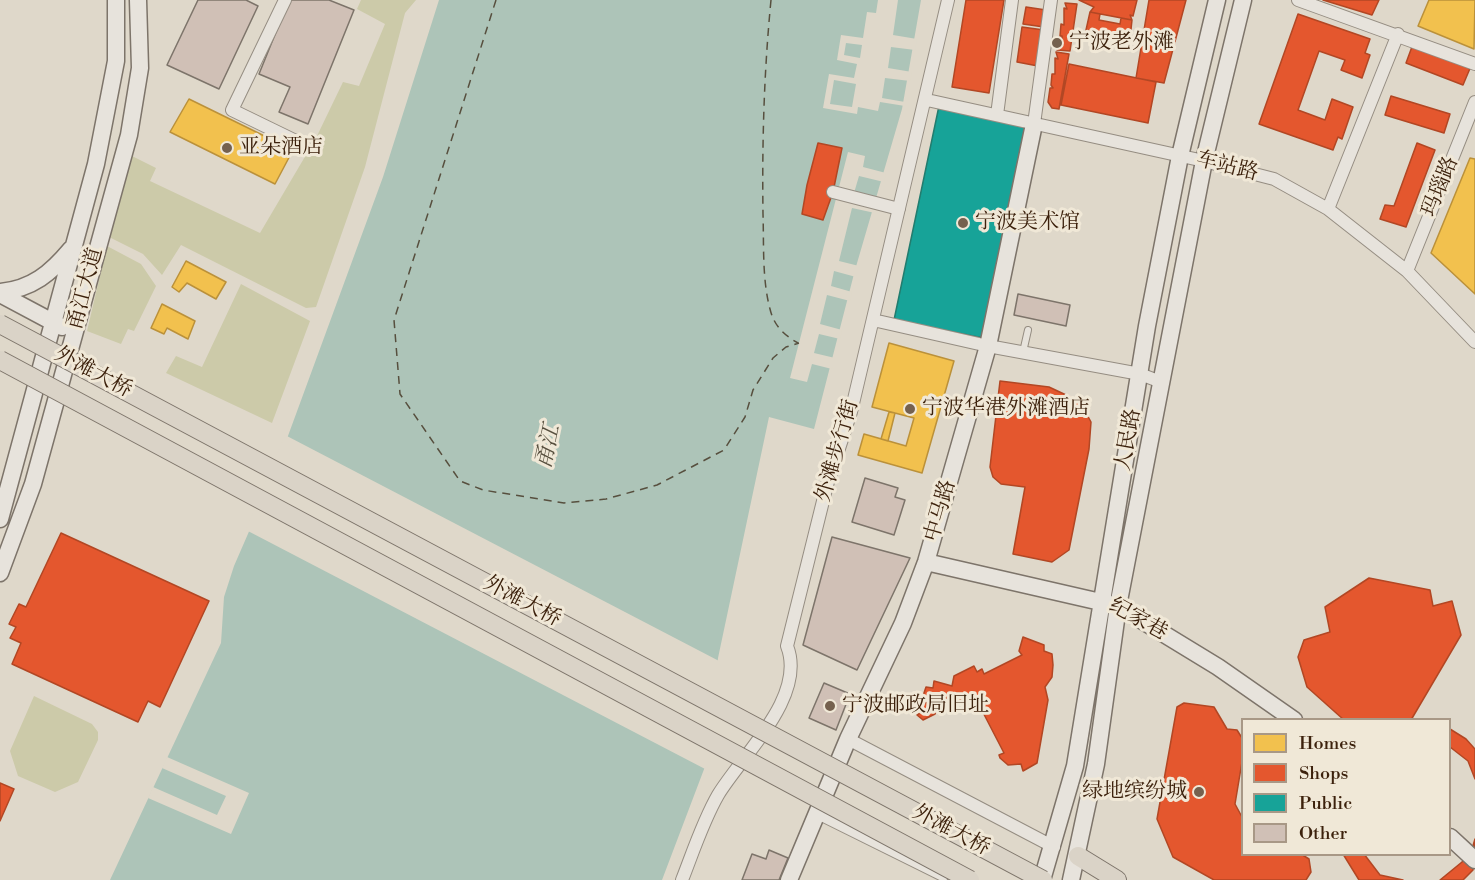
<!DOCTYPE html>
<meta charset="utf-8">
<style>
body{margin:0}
#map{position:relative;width:1475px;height:880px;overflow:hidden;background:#dfd8ca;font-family:"Libre Bodoni",serif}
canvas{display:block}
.legend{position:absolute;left:1241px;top:718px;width:210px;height:138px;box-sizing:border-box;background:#f0e8d7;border:2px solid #a89886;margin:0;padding:8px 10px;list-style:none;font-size:18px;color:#3c210c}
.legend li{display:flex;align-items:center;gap:12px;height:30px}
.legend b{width:30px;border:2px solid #a89886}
</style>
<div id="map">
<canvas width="1475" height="880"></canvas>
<ul class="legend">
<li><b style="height:16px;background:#f2c14e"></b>Homes</li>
<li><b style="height:16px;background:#e4572e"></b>Shops</li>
<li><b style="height:16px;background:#17a398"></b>Public</li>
<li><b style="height:16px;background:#d0c0b6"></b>Other</li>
</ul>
</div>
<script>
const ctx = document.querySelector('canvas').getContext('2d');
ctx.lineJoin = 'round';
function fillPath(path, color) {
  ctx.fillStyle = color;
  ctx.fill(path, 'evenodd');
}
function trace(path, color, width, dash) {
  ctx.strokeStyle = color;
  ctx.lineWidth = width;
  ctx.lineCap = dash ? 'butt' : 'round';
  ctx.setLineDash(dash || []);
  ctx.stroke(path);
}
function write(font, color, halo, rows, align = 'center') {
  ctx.font = font + ' "Libre Bodoni","Noto Serif SC",serif';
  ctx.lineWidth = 6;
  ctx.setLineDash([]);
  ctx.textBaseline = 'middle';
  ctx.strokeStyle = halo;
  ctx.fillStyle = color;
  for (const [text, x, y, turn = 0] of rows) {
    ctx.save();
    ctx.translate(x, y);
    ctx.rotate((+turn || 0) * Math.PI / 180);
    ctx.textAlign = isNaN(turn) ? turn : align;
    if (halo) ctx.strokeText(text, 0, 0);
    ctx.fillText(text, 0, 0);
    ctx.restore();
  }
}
fillPath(new Path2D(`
 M361,0h55l-11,13 -40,154 -49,140 -10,1 -125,-63 -19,30 -19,-21 -34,-17 21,-82 26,13 -6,13 110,52 56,-95 27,-56 16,4 26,-62 -28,-15z
 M107,246l34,18 15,22 -22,45 -6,-2 -7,15 -34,-13z
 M241,284l69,37 -38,102 -106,-50 10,-17 26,11z
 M34,696l58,28 6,8v8l-20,42 -23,10 -37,-16 -8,-25z`), '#cccaa9');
fillPath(new Path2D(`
 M439,0h482l-19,109 -47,161 -41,159 -45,-12 -51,241 -12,106 -44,116h-552l111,-237 3,-46 10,-31 40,-92 109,-297z`), '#adc4b8');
fillPath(new Path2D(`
 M878,0h20l-5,35 24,4 -2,11 -24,-3 -3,21 24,4 -2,9 -25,-3 -3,20 23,4v4l-25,-4 -2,9 -20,-4 -1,7 -34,-6 6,-34 25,4 3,-14 -20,-4 4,-25 22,3 4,-26 9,1zM846,43l16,2 -2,13 -16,-3zM834,80l22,4 -4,23 -22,-3z
 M848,152l17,4 -2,11 23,6 -2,9 -25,-6 -5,17 25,6 -4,14 -23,-5 -13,53 20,5 -3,11 -22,-6 -3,15 21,6 -2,9 -23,-6 -7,29 22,6 -2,9 -21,-5 -5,19 21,5 -3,11 -20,-5 -5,18 -17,-4z
 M285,435l436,227 -14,108 -461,-240z
 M167,757l82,36 -18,41 -83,-36 5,-11 64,28 9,-19 -64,-28z`), '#dfd8ca');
const homes = new Path2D(`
 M1429,0h46l-1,49 -56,-23z
 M189,99l104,51 -18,34 -105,-52z
 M1470,158l5,1v135l-44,-41z
 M186,261l40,21 -10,17 -29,-16 -8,9 -7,-5z
 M162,304l33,17 -7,18 -21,-11 -3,6 -13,-6z
 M889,343l65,18 -32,112 -64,-18 6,-21 42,12 8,-28 -42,-11z
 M889,412l6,1 -7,28 -7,-2z`);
fillPath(homes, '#f2c14e');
trace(homes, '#bb913a', 1.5);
const shops = new Path2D(`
 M966,0h38l-15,93 -37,-6z
 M1079,0h58l-4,16 -3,-1 2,5 -42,-8 4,-5z
 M1149,0h37l-22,83 -28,-5z
 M1323,0h56l-7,15z
 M1065,3l12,1 -7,47 -13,-1 2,-10h3v-4h-2l1,-12 3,1v-17l3,1z
 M1026,7l20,3 -2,17 -21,-3z
 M1090,12l10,2 -1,6 21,4 1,-6 11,2 -2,19 -44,-9z
 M1298,14l72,25 -5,14 5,2 -8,23 -21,-8 4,-10 -26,-9 -21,59 27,10 7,-21 21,8 -11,32 -4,-2 -5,13 -74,-26z
 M1022,27l22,3 -6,36 -21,-4z
 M1413,44l58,22 -8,19 -57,-22z
 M1056,52l13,2 -10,55 -7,-1 -4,-6 2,-14h3l-2,-3 1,-11h3v-16l3,1z
 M1069,64l87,18 -8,41 -87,-18z
 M1391,96l59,18 -6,19 -59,-18z
 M818,143l24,5 -9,44 -10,28 -21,-6 5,-29z
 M1417,143l18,7 -29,77 -26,-8 5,-14 9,1z
 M1000,381l49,6 15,7 16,8 11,20 -2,27 -20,101 -17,12 -39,-8 12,-67 -24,-3 -8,-7 -3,-10z
 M61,533l148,68 -49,106 -12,-6 -10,21 -126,-58 9,-21 -11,-5 6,-11 -7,-3 10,-20 7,3z
 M1369,578l61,12 3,16 19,-5 9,34 -50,85h-67l-37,-33 -9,-30 6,-17 26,-8 -5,-25z
 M1023,637l21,8v6l8,3 1,11 -1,12 -7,10 3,13 -11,63 -14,8 -2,-7 -13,1 -8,-7 -1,-3 5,-2 -29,-56 -8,4 -10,-3 -1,3 -13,-4 -1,4 -4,-1 -3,14 -12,6 -6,-5 5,-3 -3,-6 9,-4v-4l-5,-2 3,-9 7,1 1,-7 18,5 2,-10 20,-10 3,6 5,-3 2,5 38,-19 -3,-4z
 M1184,703l30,4 13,22 10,1 5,8v24l-7,42 7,13v37h59l8,5 2,13 -5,8h-92l-41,-23 -16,-38 20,-112z
 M1450,729l16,10 9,10v30l-7,-18 -18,-14z
 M0,783l14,6 -14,32z
 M1475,839l-2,31 -10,10h-23l22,-18 10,-13z
 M1343,854h21l16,21 23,5h-44z`);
fillPath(shops, '#e4572e');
trace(shops, '#b24724', 1.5);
const public = new Path2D(`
 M939,106l93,19 -44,214 -94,-19z`);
fillPath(public, '#17a398');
trace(public, '#227c6e', 1.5);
trace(new Path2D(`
 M496,0l-102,320 6,74 60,87 23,9 81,13 42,-4 51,-14 67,-35 21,-33 8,-27 20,-32 13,-11 13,-4
 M771,0c-7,72 -9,142 -8,214 1,31 -1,65 7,95 4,17 14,26 28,34`), '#574f3e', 1.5, [8, 6]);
const building = new Path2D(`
 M198,0h48l12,6 -39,83 -52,-24z
 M289,0h40l25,10 -46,114 -29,-12 11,-25 -31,-13z
 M1018,294l52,11 -4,21 -52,-11z
 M865,478l33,10 -3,9 10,3 -11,35 -42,-13z
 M832,537l78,21 -53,112 -54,-25z
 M824,683l26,11 -14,36 -27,-12z
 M769,850l19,8 -9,22h-37l10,-26 14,5z`);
fillPath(building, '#d0c0b6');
trace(building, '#7d746a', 1.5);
const lane = new Path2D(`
 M1023,352l5,-22`);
const street = new Path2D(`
 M285,0l-53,110 72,35 -2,4
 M1298,0l177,64
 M927,100l277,61 70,18 54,30 79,62 68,71
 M997,115l15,-115
 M1034,124l17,-124
 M833,192l66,17
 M1328,209l70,-175
 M1407,271l68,-169
 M873,320l115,26 152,28 21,8
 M848,739l206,108
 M818,813l125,62
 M682,880c11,-28 21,-59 36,-85 24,-40 89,-98 69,-149l40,-161 24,-73 97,-412`);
const secondary = new Path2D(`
 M0,292c32,-3 51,-19 71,-43
 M0,294l62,33
 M0,519l96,-355 20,-103v-61
 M926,562l192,44 100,61 76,53
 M0,573l33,-89 96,-349 11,-67 -2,-68
 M1450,837l25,23
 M789,880l59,-141 55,-116 23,-61 62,-216 46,-222
 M1042,880l33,-114 72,-440 33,-170 37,-156
 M1071,880l25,-116 22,-158 86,-445 39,-161`);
const primary = new Path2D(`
 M1078,856l39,24`);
trace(lane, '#958d82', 8);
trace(street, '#958d82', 14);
trace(secondary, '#7d746a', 19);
trace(primary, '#7d746a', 20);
trace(lane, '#e7e3dc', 6);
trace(street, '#e7e3dc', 12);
trace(secondary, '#e7e3dc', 16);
trace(primary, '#dad3c7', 18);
const primaryBridge = new Path2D(`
 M0,324l1043,556
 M0,360l970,520`);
trace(primaryBridge, '#7d746a', 20, []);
trace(primaryBridge, '#dad3c7', 18);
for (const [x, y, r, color] of [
 [1057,43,6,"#75614e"],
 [227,148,6,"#75614e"],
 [963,223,6,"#75614e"],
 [910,409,6,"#75614e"],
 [830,706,6,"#75614e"],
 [1199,792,6,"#75614e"]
]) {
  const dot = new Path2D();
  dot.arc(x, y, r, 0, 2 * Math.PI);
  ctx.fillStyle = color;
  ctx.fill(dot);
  trace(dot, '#f0e8d7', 2);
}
write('21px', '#3c210c', '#f0e8d7', [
 ["宁波老外滩",1069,43],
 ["亚朵酒店",239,148],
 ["宁波美术馆",975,223],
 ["宁波华港外滩酒店",922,409],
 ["宁波邮政局旧址",842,706],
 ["绿地缤纷城",1187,792,"right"]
], 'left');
write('21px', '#3c210c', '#f0e8d7', [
 ["车站路",1227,167,14],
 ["玛瑙路",1441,187,-68],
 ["甬江大道",86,289,-75],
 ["外滩大桥",93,373,28],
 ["人民路",1129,440,-80],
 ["外滩步行街",838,451,-74],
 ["中马路",941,511,-74],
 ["外滩大桥",522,602,28],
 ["纪家巷",1138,620,29],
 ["外滩大桥",951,831,28]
]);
write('italic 22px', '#574f3e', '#f0e8d7', [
 ["甬江",549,447,-78]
]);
</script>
